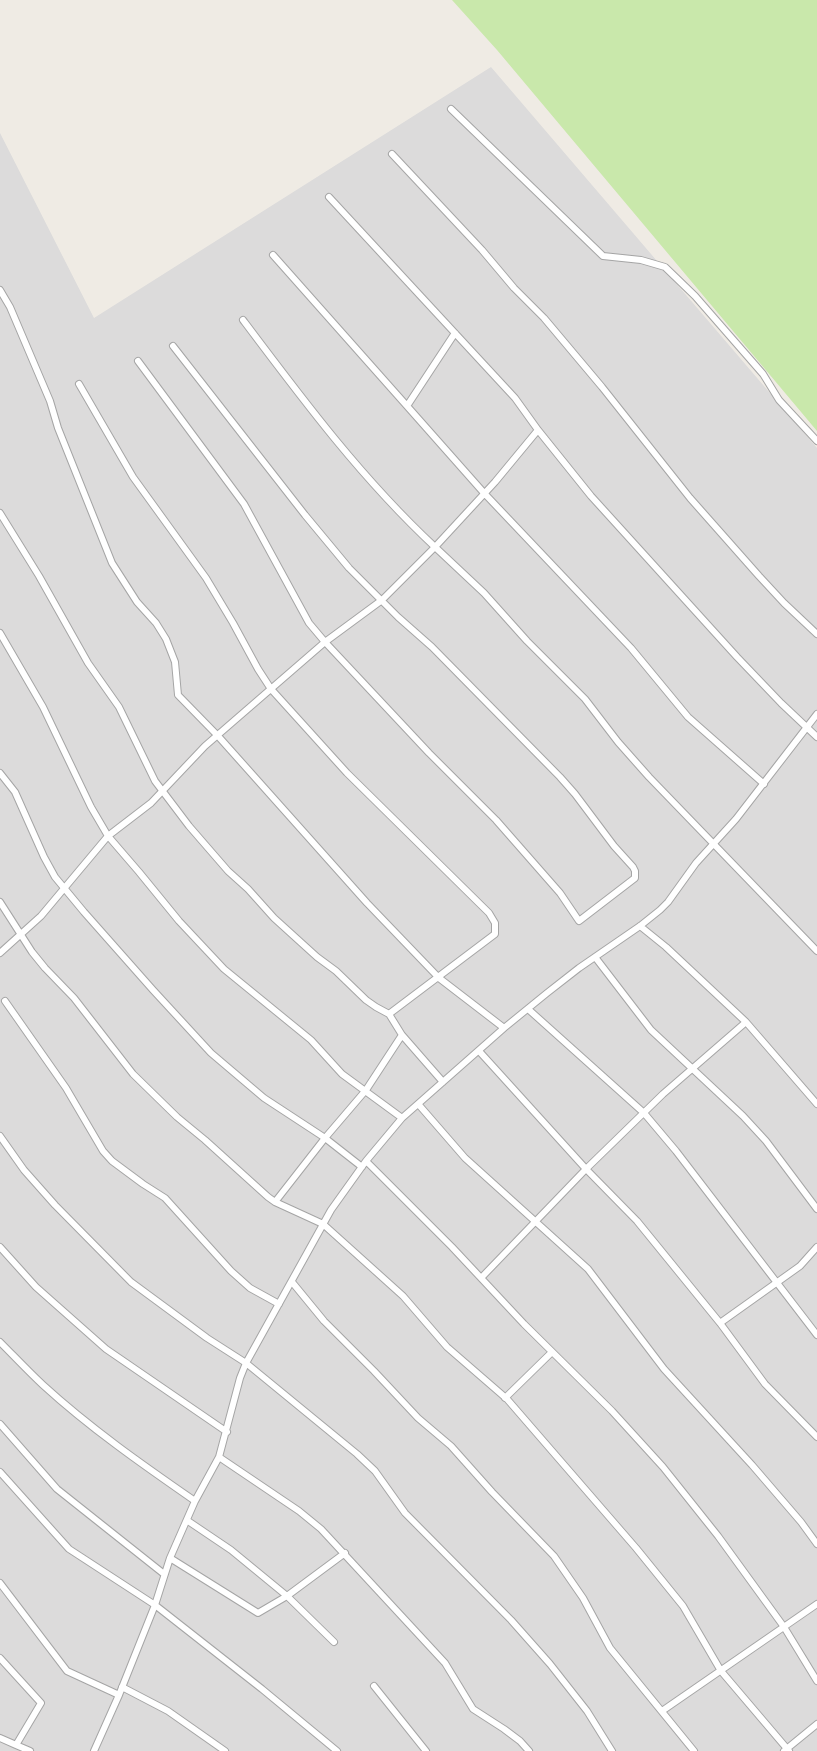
<!DOCTYPE html>
<style>
body{margin:0}
canvas{display:block;background:#efebe4}
</style>
<canvas width="817" height="1751"></canvas>
<script>
const ctx = document.querySelector('canvas').getContext('2d');
ctx.lineJoin = 'round';
function fillPath(path, color) {
  ctx.fillStyle = color;
  ctx.fill(path, 'evenodd');
}
function trace(path, color, width, dash) {
  ctx.strokeStyle = color;
  ctx.lineWidth = width;
  ctx.lineCap = dash ? 'butt' : 'round';
  ctx.setLineDash(dash || []);
  ctx.stroke(path);
}
fillPath(new Path2D(`
 M491,67l326,381v1303h-817v-1618l94,185z`), '#dcdbdb');
fillPath(new Path2D(`
 M452,0h365v431l-320,-381z`), '#c9e8ab');
const street = new Path2D(`
 M451,109l152,147 38,4 24,7 30,29 68,78 16,26 38,41
 M392,154l90,96 32,38 30,30 58,69 88,111 69,78 25,27 33,31
 M329,197l186,201 23,32
 M273,255l134,151
 M0,290l10,17 40,94 8,27 54,135 25,39 19,21 10,16 9,23 3,33 40,41 149,167 72,75 65,50
 M455,333l-48,73 77,87 147,155 57,69 76,67
 M173,346l132,169 44,53 49,49 34,30 128,130 15,17 39,52 19,21 2,4v7l-56,43 -19,-28 -64,-73 -67,-67 -104,-111 57,-42 53,-53c-73,-68 -132,-147 -192,-227
 M79,384l54,93 73,101 27,45 25,46 13,20 76,84 142,140 6,10v11l-106,80
 M0,513l39,63 49,87 31,44 36,74 34,45 39,45 20,18 26,29 43,39 19,14 30,29 10,7 13,7 13,21 -36,55 -41,48 -50,64
 M0,633l43,74 48,100 17,29 31,36 40,49 45,48 87,71 31,34 60,44
 M817,737l-36,-34 -44,-46 -146,-161 -53,-66 -43,52 -60,65 49,46 43,48 58,58 33,43 31,35 168,174
 M0,773l15,19 29,65 11,20 29,35 69,78 58,63 20,17 33,28 61,40 37,29
 M0,902l32,50 13,16 29,30 59,76 44,43 28,23 63,57 7,5 48,22 80,72 44,51 60,52 129,149 47,58 38,65 68,80
 M0,953l41,-37 67,-80 43,-33 54,-57 120,-104 -16,-19 -65,-119 -106,-143
 M595,957l56,73 92,86 23,25 51,68
 M5,1001l61,87 37,63 9,10 31,23 22,14 66,73 19,17 29,16
 M528,1009l116,104 32,38 141,184
 M746,1022l71,82
 M402,1035l41,47
 M479,1051l107,118 77,-75 83,-72 -80,-75 -26,-21
 M419,1105l46,53 123,111 76,100 88,96 49,57 16,22
 M0,1136l24,34 31,35 76,77 76,56 39,25 111,91 18,17 30,42 106,107 39,44 37,47 25,40
 M366,1161l86,86 72,77 88,87 51,56 55,69 66,91 33,54
 M0,1247l36,40 70,62 121,83
 M481,1278l105,-109 51,52 83,102 45,61 52,53
 M292,1282l32,39 50,50 44,47 33,28 41,46 62,64 29,42 27,50 84,103
 M720,1323l80,-57 17,-19
 M0,1342c14,14 28,29 43,43 47,43 100,80 152,116
 M505,1398l47,-46
 M0,1424l57,65 107,85
 M219,1457l80,54 22,18 124,134 28,46 31,20 16,12 9,10
 M0,1472l69,77 86,56 107,84 75,62
 M188,1521l43,29 56,46 47,46
 M170,1558l88,55 29,-17 58,-43
 M0,1583l67,88 52,24
 M0,1658l41,45 -25,42 14,6
 M374,1686l52,65
 M122,1687l46,24 57,40
 M662,1711l155,-107
 M0,1738l16,7
 M94,1751l25,-56 36,-90 15,-47 25,-57 24,-44 21,-79 6,-15 85,-153 35,-49 36,-43 102,-90 43,-35 32,-25 61,-42 20,-16 8,-8 28,-39 40,-44 81,-105
 M784,1751l33,-27`);
trace(street, '#a5a5a5', 8);
trace(street, '#fff', 6);
</script>
